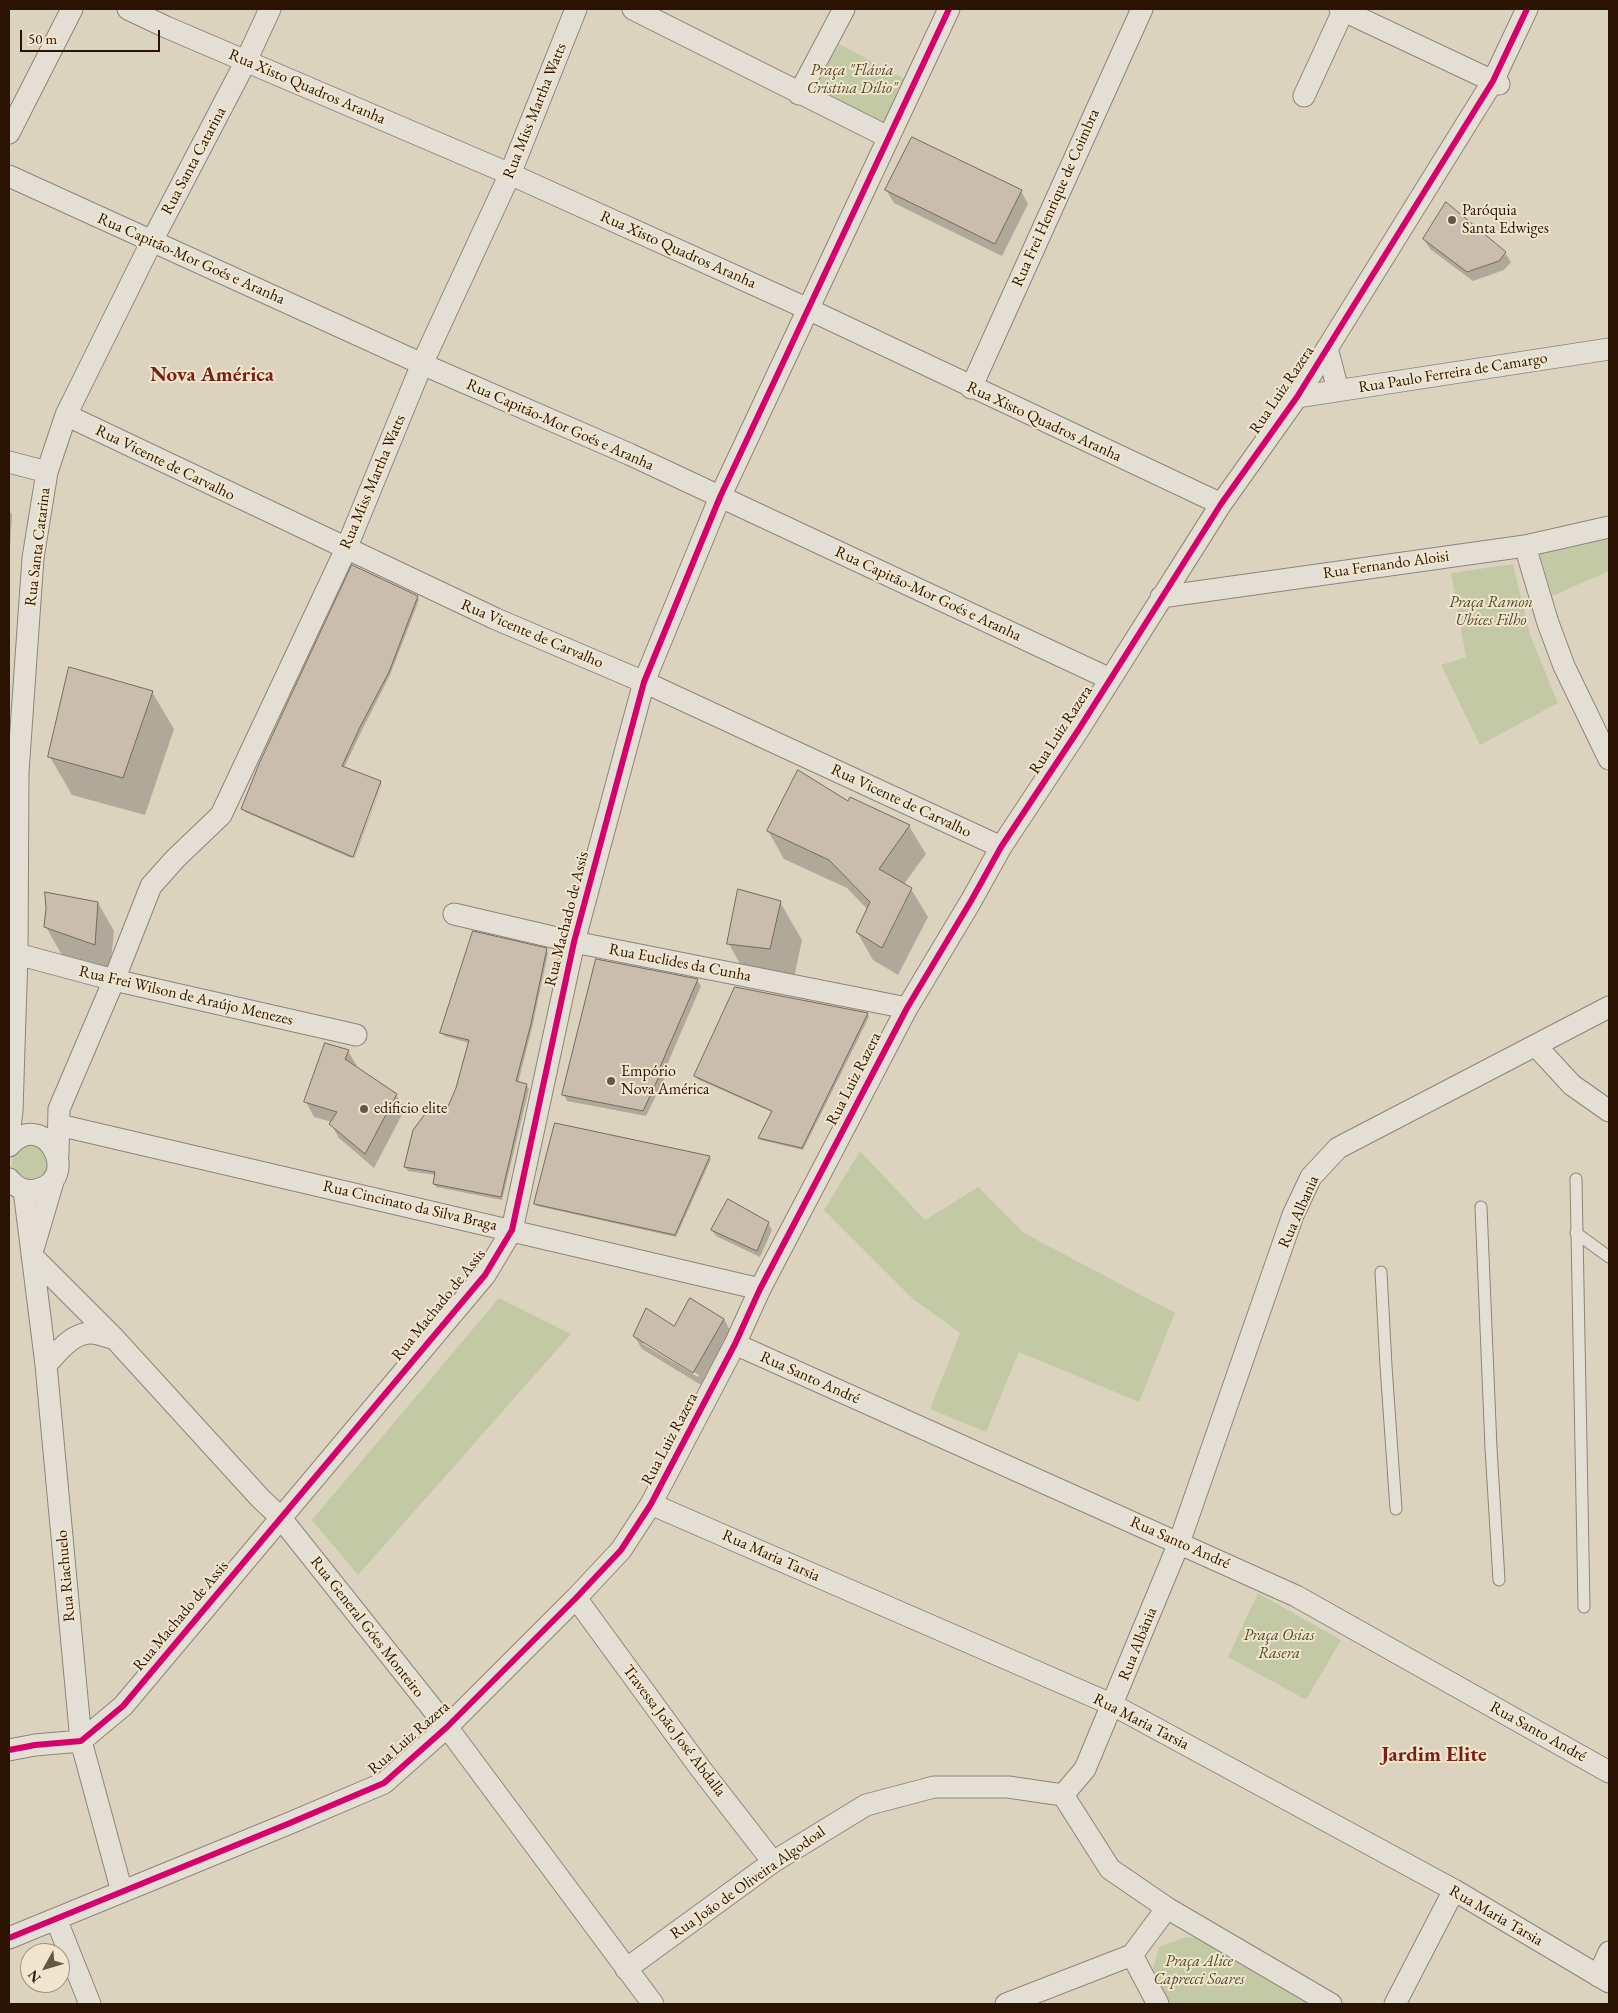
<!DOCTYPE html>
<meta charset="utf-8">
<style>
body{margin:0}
#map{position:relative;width:1618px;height:2013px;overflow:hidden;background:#dcd3bf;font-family:"EB Garamond",serif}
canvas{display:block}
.frame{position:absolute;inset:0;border:10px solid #2a1303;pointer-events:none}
.north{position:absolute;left:20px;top:1943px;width:50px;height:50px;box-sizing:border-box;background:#f1e6cd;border:1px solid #a1927c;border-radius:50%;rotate:231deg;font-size:14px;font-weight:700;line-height:20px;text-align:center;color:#2a1303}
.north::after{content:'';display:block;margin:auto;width:18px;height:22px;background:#685645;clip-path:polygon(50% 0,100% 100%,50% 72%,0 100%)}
.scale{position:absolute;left:20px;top:30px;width:140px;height:22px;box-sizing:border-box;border:2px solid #2a1303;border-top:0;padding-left:6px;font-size:15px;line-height:18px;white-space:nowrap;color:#2a1303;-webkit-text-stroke:4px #f1e6cd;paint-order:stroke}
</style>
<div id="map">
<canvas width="1618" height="2013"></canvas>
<div class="frame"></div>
<div class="north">N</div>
<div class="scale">50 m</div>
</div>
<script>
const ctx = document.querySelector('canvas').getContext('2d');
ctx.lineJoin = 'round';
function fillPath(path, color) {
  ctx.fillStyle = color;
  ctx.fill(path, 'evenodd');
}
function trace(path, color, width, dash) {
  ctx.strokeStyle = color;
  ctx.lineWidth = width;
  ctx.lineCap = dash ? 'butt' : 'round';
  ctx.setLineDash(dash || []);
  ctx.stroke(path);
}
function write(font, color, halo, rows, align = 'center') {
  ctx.font = font + ' "EB Garamond",serif';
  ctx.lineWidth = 4;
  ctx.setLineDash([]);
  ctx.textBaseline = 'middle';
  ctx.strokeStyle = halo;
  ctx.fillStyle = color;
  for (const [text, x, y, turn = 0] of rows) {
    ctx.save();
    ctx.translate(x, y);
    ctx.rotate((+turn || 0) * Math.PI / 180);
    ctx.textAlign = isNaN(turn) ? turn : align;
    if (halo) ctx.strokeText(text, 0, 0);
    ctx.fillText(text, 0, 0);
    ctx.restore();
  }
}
fillPath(new Path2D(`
 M839,44l69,37 -21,45 -73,-36z
 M1609,539v32l-57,25 -12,-42z
 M1513,564l17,71 28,68 -78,42 -39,-80 25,-8 -15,-84z
 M12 1163a18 18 0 1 1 36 0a18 18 0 1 1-36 0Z
 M860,1151l65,69 53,-33 46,46 151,80 -36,89 -120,-50 -33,80 -56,-23 30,-76 -47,-34 -89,-89z
 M499,1298l72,36 -213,241 -46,-55z
 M1258,1593l83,47 -35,60 -78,-43z
 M1186,1937l24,2 114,65h-153l-18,-35 6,-22z`), '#c4c9a5');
fillPath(new Path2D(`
 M886,190l135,1 7,13 -26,52 -108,-53z
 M1424,239l81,14 6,9 -7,8 -31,11 -43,-32z
 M9,511l3,3 -2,34h-1z
 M417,597l2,3 -29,75 -28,55 -18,38 37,15 -30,75 -106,-46 -2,-3z
 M152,692l22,37 -29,86 -73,-20 -22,-38z
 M382,784v1l-28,74h-1z
 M851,799l58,27 17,28 -22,30 7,5 17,28 -30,58 -25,-15 -16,-28 11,-22 -21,-22 -63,-29 -16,-28 81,-28z
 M780,902l22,38 -10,47 -42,-5 -21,-38z
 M98,903l16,28 -4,41 -48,-17 -16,-28z
 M546,950l2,3 -16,75 -14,55 8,2 3,4 -27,111 -66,-13 -2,-3 2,-9 -28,-4 -3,-4 43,-57 9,-21 12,-46 -25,-7 -2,-4z
 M697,980l4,6 -37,86 2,3 -20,41 -79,-15 -3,-6z
 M735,988l133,26 1,3 -66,133 -42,-10 -2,-2 13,-26 -75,-33 -1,-3z
 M348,1051l9,15 -1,2 40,27 9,14 -31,59 -35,-30 -8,-14 1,-2 -18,-5 -8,-15z
 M709,1157l2,2 -35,78 -139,-31 -1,-2z
 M768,1223l4,7 -12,27 -44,-21 -4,-6z
 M724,1319l7,13 -30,53 -59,-36 -8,-13zM643,1341l56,34 -1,2 -55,-33z`), '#0003');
const building = new Path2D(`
 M912,137l110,53 -27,54 -110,-54z
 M1446,202l60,50 -7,9 -32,11 -44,-33z
 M352,565l66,31 -29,76 -29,55 -18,39 39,15 -28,76 -112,-48 18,-45z
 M69,667l84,24 -30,87 -75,-21z
 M798,770l50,31 2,-4 60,28 -31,44 33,19 -30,60 -26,-16 14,-30 -41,-42 -62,-29z
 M738,889l43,12 -11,48 -43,-5z
 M45,892l53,10 -3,43 -51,-18 2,-19z
 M473,931l74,17 -16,76 -15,57 11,3 -26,113 -68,-13 2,-12 -31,-5 9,-37 18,-24 16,3 9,-21 13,-48 -29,-7z
 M596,959l102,20 -38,88 3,1 -20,43 -81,-16z
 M735,987l133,26 -66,135 -44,-10 14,-27 -78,-35z
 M325,1043l24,7 -4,9 52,35 -32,60 -36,-30 8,-12 -33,-10z
 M555,1123l155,33 -35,79 -141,-31z
 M728,1199l41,23 -12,29 -46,-21z
 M690,1298l34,21 -31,54 -60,-37 13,-28 28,18z`);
fillPath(building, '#cbbdae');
trace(building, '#736a5f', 1);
const service = new Path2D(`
 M1576,1179l8,428
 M1481,1207l10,241 8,132
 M1576,1233l33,24
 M1381,1272l5,94 10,143`);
const minor = new Path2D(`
 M128,9l38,18 344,147 298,135 413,195
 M633,9l255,128
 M1340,9l159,75
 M799,94l45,-85
 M1304,96l40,-87
 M9,133l63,-124
 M9,176l413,188 207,90 481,225
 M1327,348l11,42
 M971,388l171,-379
 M1297,397l312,-48
 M66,415l430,204 148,63 357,165
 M9,462l38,10
 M1525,546l23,77 16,43 45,93
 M1161,597l364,-51 84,-19
 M454,914l120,28 333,66
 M17,954l97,26 242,55
 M1536,1046l36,39 37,26
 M59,1125l701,164
 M9,1136l3,-25 5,-157 1,-182 15,-214 14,-86 19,-57 86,-174 94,-180 24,-52
 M9,1146c36,-40 75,35 26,44 -10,2 -20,-3 -26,-11
 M58,1155l1,-46 55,-129 37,-94 24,-27 46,-44 125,-266 76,-185 88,-190 66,-165
 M24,1190l22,175 35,376 41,151
 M34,1246l20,-68
 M32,1256l83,83 145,159 20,19 167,210 206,277
 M735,1344l561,252 313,176
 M46,1365c11,-12 27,-33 45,-32 7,0 16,4 24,6
 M651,1504l462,201 341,185 155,92
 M576,1598l124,170 73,94
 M9,1750l26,-5 46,-4 42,-35 362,-431 27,-45 62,-288 70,-260 76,-185 229,-488
 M1063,1795l22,-26 94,-226 114,-328 18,-38 27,-29 271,-141
 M1063,1795l47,74 57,39 164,96
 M56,1919l34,85
 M9,1938l281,-115 94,-40 63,-56 129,-129 45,-48 30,-46 84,-160 25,-55 147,-281 64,-107 30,-54 78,-118 142,-225 76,-107 196,-316 34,-72
 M1132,1955l26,49
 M626,1969l147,-107 93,-57 68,-18h74l55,8
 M1598,1976l11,-24
 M1006,2004l126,-49 35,-47
 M1395,2004l59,-114`);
trace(service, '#8d8478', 13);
trace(minor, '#8d8478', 23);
trace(service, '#e4dfd5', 11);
trace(minor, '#e4dfd5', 21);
trace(new Path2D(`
 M9,1750l26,-5 46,-4 42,-35 362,-431 27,-45 62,-288 70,-260 76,-185 229,-488
 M9,1938l281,-115 94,-40 63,-56 129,-129 45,-48 30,-46 84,-160 25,-55 147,-281 64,-107 30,-54 78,-118 142,-225 76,-107 196,-316 34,-72`), '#d6006c', 6);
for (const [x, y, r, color] of [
 [1452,220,5,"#685645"],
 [611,1081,5,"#685645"],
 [364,1109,5,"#685645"]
]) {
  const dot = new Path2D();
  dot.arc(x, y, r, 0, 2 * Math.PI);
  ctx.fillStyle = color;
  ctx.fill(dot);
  trace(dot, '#f1e6cd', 2);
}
write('italic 16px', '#52472d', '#f1e6cd', [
 ["Praça \"Flávia",852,71],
 ["Cristina Dílio\"",852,89],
 ["Praça Ramon",1491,603],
 ["Ubices Filho",1491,621],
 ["Praça Osias",1279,1636],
 ["Rasera",1279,1654],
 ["Praça Alice",1199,1962],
 ["Caprecci Soares",1199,1980]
]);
write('16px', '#2a1303', '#f1e6cd', [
 ["Rua Xisto Quadros Aranha",307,87,23],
 ["Rua Miss Martha Watts",535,111,-68],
 ["Rua Santa Catarina",194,161,-62],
 ["Rua Frei Henrique de Coimbra",1056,198,-66],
 ["Rua Xisto Quadros Aranha",678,250,24],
 ["Rua Capitão-Mor Goés e Aranha",191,259,24],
 ["Rua Paulo Ferreira de Camargo",1453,373,-9],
 ["Rua Luiz Razera",1282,390,-56],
 ["Rua Xisto Quadros Aranha",1044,422,25],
 ["Rua Capitão-Mor Goés e Aranha",560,425,24],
 ["Rua Vicente de Carvalho",165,463,26],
 ["Rua Miss Martha Watts",373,482,-67],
 ["Rua Santa Catarina",38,547,-83],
 ["Rua Fernando Aloisi",1386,565,-8],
 ["Rua Capitão-Mor Goés e Aranha",928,594,25],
 ["Rua Vicente de Carvalho",532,634,23],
 ["Rua Luiz Razera",1061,730,-57],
 ["Rua Vicente de Carvalho",901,801,25],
 ["Rua Machado de Assis",567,919,-76],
 ["Rua Euclides da Cunha",680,963,11],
 ["Rua Frei Wilson de Araújo Menezes",186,996,13],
 ["Rua Luiz Razera",854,1079,-63],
 ["Rua Cincinato da Silva Braga",410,1206,13],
 ["Rua Albania",1299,1212,-66],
 ["Rua Machado de Assis",439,1305,-51],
 ["Rua Santo André",810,1378,24],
 ["Rua Luiz Razera",670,1439,-62],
 ["Rua Santo André",1180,1543,24],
 ["Rua Maria Tarsia",771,1556,24],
 ["Rua Riachuelo",66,1576,-95],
 ["Rua Machado de Assis",181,1616,-50],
 ["Rua General Góes Monteiro",367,1627,52],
 ["Rua Albânia",1138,1644,-68],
 ["Rua Maria Tarsia",1141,1722,27],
 ["Travessa João José Abdalla",674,1731,53],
 ["Rua Santo André",1538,1732,29],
 ["Rua Luiz Razera",409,1738,-41],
 ["Rua João de Oliveira Algodoal",748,1883,-35],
 ["Rua Maria Tarsia",1496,1916,30]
]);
write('16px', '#2a1303', '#f1e6cd', [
 ["Paróquia",1462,211],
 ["Santa Edwiges",1462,229],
 ["Empório",621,1072],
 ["Nova América",621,1090],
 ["edificio elite",374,1109]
], 'left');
write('bold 21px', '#7a1f14', '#f1e6cd', [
 ["Nova América",212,375],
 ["Jardim Elite",1434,1755]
]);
</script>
